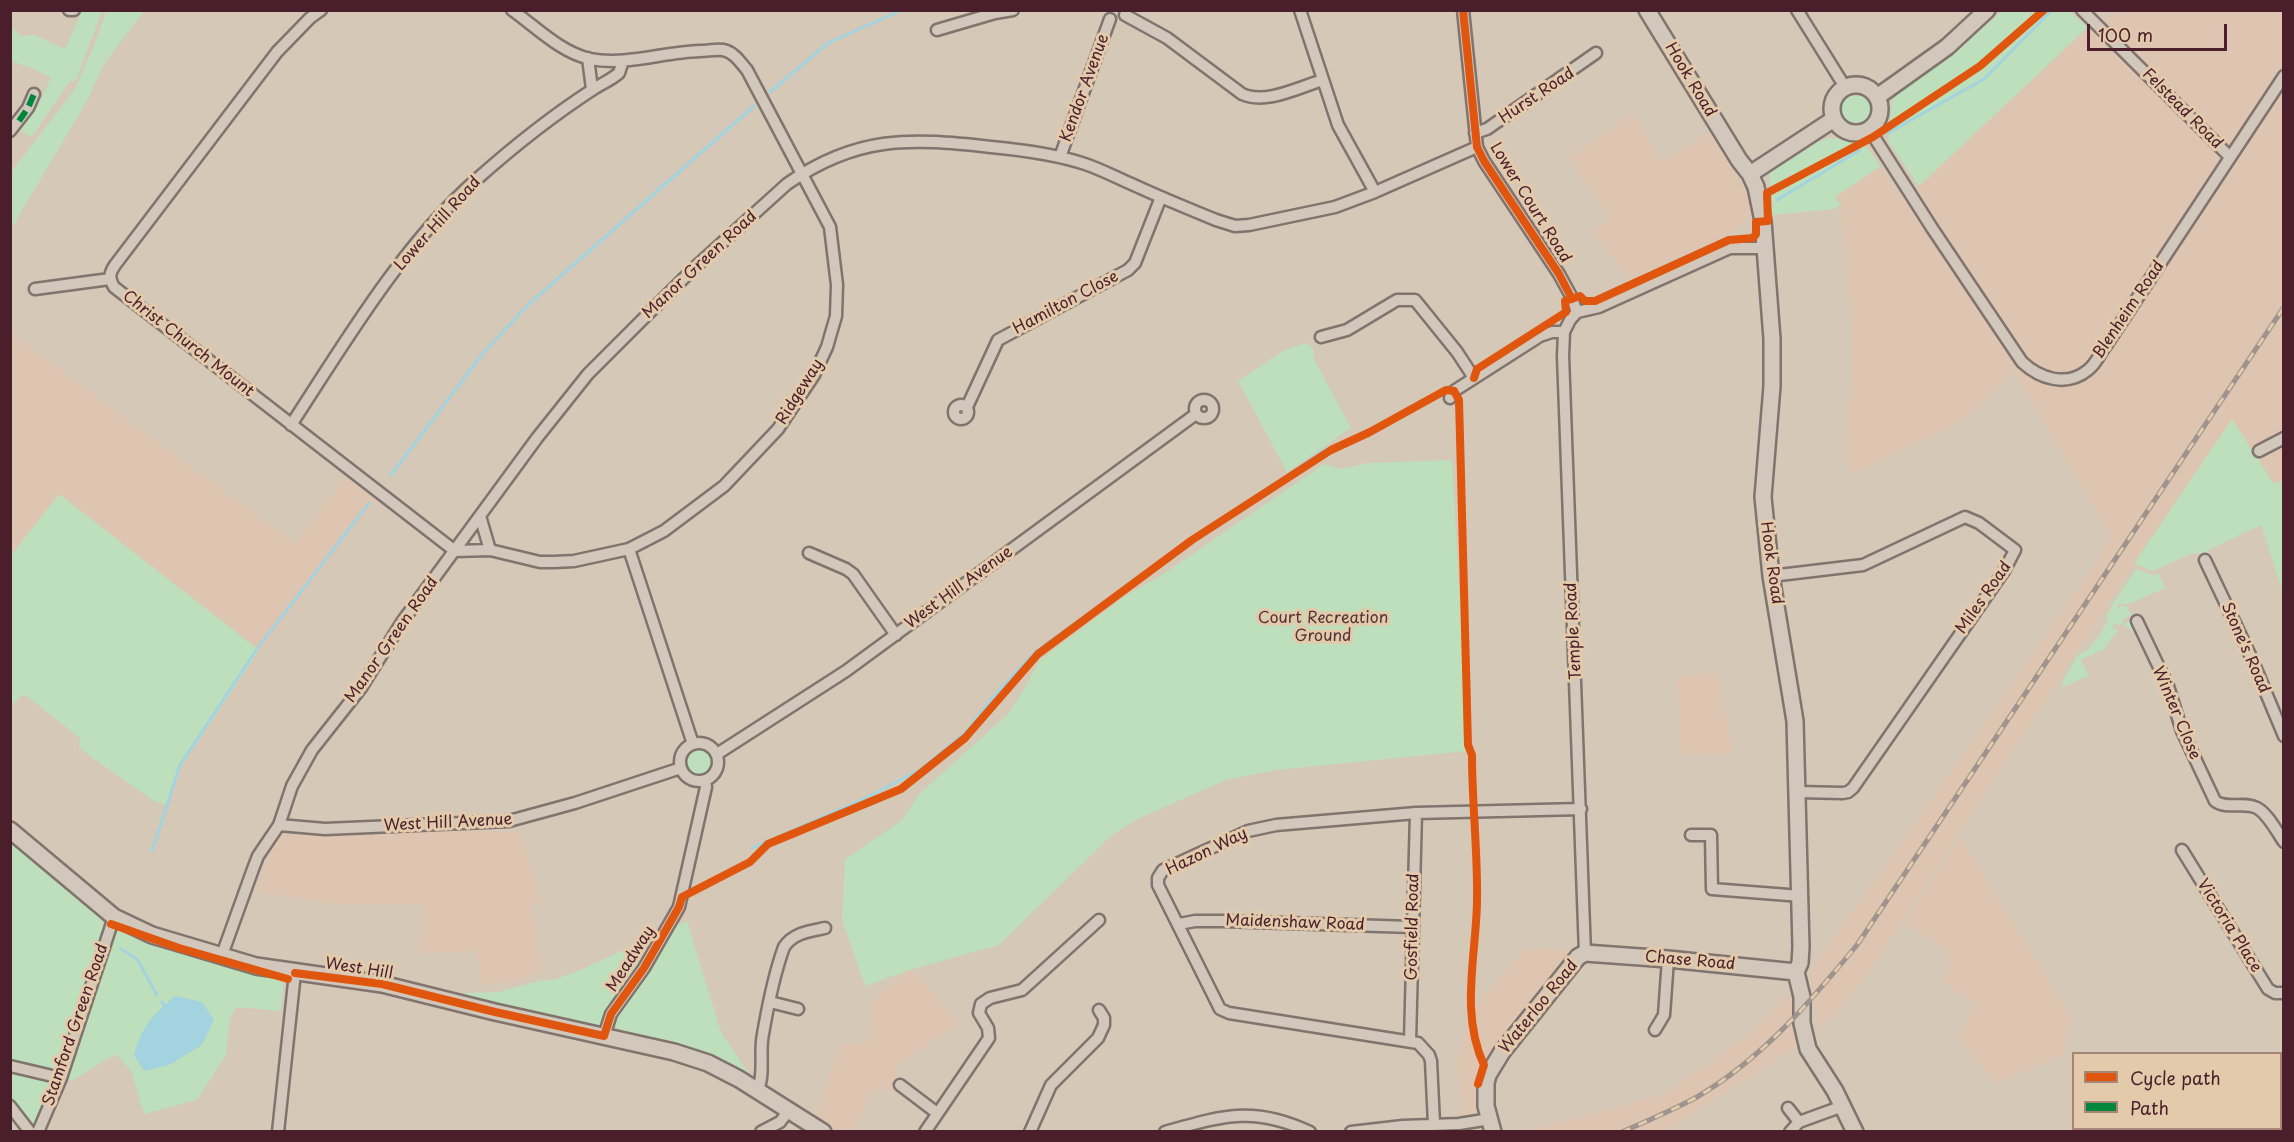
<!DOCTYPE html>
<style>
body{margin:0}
#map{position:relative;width:2294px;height:1142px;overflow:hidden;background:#d5c8b7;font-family:"Playpen Sans",sans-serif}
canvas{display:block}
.frame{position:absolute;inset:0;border:12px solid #4a1f2b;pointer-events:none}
.legend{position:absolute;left:2072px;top:1052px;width:210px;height:78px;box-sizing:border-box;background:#e2caaa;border:2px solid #a58677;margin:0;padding:8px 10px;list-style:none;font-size:18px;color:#4a1f2b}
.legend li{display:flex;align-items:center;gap:12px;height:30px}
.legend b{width:30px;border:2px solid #a58677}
.scale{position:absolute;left:2087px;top:24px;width:140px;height:27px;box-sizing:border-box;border:3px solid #4a1f2b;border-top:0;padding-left:8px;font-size:18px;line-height:21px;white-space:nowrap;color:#4a1f2b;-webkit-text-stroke:4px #e2caaa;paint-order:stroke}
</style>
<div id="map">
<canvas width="2294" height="1142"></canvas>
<div class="frame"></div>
<ul class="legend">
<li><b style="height:8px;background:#e0560e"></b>Cycle path</li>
<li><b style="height:8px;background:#00873e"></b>Path</li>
</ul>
<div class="scale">100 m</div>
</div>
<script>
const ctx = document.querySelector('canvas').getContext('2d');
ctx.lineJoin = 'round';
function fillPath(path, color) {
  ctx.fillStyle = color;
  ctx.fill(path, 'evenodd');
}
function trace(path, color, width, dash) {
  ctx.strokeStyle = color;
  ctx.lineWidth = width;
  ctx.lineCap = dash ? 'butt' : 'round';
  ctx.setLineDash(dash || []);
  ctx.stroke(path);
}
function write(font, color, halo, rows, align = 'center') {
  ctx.font = font + ' "Playpen Sans",sans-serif';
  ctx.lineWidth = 6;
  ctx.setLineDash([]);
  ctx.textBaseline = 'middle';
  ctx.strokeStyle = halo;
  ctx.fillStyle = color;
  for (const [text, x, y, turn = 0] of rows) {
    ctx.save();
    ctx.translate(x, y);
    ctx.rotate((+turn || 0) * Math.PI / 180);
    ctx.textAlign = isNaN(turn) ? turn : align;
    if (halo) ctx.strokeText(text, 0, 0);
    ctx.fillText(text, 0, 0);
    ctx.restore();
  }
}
fillPath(new Path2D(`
 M2119,11h164v469l-9,5 -42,-65 -101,147 -261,403 -32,41 -18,16 -11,-55 95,-132 199,-287 8,-17 -97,-165 -41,41 -32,20 -88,41 -8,-14 7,-83v-53l-11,-118 -6,-8 45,-30 23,34 185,-173 17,-4z
 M1632,113l30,48 50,-31 39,72 1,14 -26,19 -97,44 -37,-48 18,-13 -41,-60z
 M10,332l285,212 51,-67 30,22 -115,152 -202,-157 -48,61z
 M1717,672l4,34 6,10 6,38 -52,1 -3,-78z
 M458,829l62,4 22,68 -11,4 11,67 -31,10 -29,2 -5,-34 -58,4 5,-50 -80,1 -87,-13 15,-48 8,-10z
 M1960,837l111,180 -7,37 -68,30 -39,-48 12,-15 -2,-2 9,-14 -34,-24 9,-15 -7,-5 6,-9 -46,-29z
 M1526,948l52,2 -88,103 -13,22 -1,41 -14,1 -4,-55 12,-49z
 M913,969l45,54 -60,42 -6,27 -21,-3 -13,34 -7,8h-11l-24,-14 24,-72 29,-4 5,-42 10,-9z
 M1788,994l7,16 6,38 -3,-2 -133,85 -141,1 138,-37 82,-56z
 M2283,1092v39h-99l9,-3h87l1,-34z`), '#dec5b1');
fillPath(new Path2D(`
 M2003,10l66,1 19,16 -169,159 -31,-45 4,-41 13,-13 48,-32z
 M82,11h20l-25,67 -3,4 -4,-1 -37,54 -4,1 -8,-6 17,-25 13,-27 -19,-10 -21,-7v-34l10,9 14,-1 30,14z
 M106,11h38l-40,53 -17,37 -76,128v-57l64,-83 21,-48z
 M1835 109a20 20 0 1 1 40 0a20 20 0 1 1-40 0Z
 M1830,138c26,3 38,4 50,29l-45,30 6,8 -6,4 -63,6 -3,-42 49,-31z
 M1306,343l7,5 1,11 37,69 -64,44 -49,-91 47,-31z
 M2232,419l42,65 9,-4v112l-22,-67 -61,29 -7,-1 -40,18 -19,-8z
 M1452,460l16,291 -192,19 -50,10 -86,38 -27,16 -114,111 -86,24 -48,17 -23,-66 3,-61 56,-38 18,-27 88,-79 13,-19 20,-36 85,-64 37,-21 162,-111 17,5 27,-6z
 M59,494l200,156 -79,118 -12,38 -16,-6 -73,-52 1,-10 -56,-44 -13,11v-150z
 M2136,569l17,6 5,-2 7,15 -36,16h-11l-1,7 3,-5h7l4,9 -9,6 2,3 6,-4 6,13 -15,-10 -2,3 -5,-3 -2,4 6,4 -16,20h-3l-18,9 8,15 -25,12 -2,-4 15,-27 11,-6 13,-17 7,-14 -2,-2 9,-17z
 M685 762a14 14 0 1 1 28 0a14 14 0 1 1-28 0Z
 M10,842l89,74 7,14 17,-1 103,39 58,10 -3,33 -45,-4 -6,13 -4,35 -29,45 -53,14 -13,-43 -15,-17 -45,27 -12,-3 -25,53 -23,-32z
 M687,921l34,111 28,42 -43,-20 -36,-13 -50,-11 -5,-4 -27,-2 -123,-26v-5l33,-1 44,-12h12l26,-10z`), '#bddfbb');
fillPath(new Path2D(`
 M175,996l27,6 12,18 -12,25 -33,20 -25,6 -10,-16c7,-28 20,-41 41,-59z`), '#a3d3de');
trace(new Path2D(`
 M770,92l58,-49 74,-33
 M1888,133l96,-54 68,-69
 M1777,200l83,-50
 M391,475l93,-123 46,-49 224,-197
 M752,848l118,-52 51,-27 45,-37 27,-35 42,-45 96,-69 196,-135
 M152,851l28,-86 77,-116 112,-146
 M121,949l16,10 20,36
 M162,1002l3,4`), '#a3d3de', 3);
const street = new Path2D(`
 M69,10h5
 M321,10l-11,8 -33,34 -162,213c-6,9 -6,13 -1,22l341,264
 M1300,10l38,115 37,67
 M1463,10l14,137 7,14 75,113 12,22 6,16
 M1797,10l48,77
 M2082,10l148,147
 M1125,15l42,23 75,56c24,11 57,-7 81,-14
 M937,30l58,-17 18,-3
 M588,58l4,31
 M1869,129l63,99 90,134c17,16 44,26 66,8 7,-5 12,-16 17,-23l179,-271
 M10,131l18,-23 6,-14
 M1475,133l12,-4 109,-76
 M1060,157l50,-138
 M35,289l75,-10
 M1321,337l26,-7 50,-30h18l42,52 17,26
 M1450,398l4,-7 86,-55 12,-4h12
 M1195 409a9 9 0 1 1 18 0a9 9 0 1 1-18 0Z
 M954 412a7 7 0 1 1 14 0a7 7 0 1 1-14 0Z
 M967,407l31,-67 130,-70 7,-7 26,-66
 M291,425c54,-83 112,-181 186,-246 36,-32 75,-63 115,-89 9,-6 19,-10 27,-17l4,-12
 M2259,451l25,-13
 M480,516l10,34
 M629,549l64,195
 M455,551l35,-1 50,12h14l20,-1 55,-12 35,-18 60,-45 54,-57 36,-54 13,-28 9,-31 1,-31 -7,-58 -83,-157c-7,-8 -13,-18 -24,-20 -7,-1 -16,1 -23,1 -37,1 -74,15 -110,8 -30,-7 -54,-32 -78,-49
 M809,553l37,16 7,5 43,61
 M2205,560l46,97 33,79
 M1771,576l92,-11 102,-48 14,6 36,27 -11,21 -151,217 -5,4 -5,1 -45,-1
 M2137,621l31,65 14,45 33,70c12,9 29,0 42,7 11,6 20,24 27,34
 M680 762a19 19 0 1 1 38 0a19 19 0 1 1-38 0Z
 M717,754l129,-83 350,-257
 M279,825l46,4 184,-8 66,-18 106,-35
 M1691,835h20l1,54 89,7
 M2182,850l86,139 7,4h9
 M1179,924l16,-3h28l189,6
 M1585,953l-22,-597 1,-24 6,-12 7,-8 22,-5 131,-59h35
 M222,955l31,-86 5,-13 21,-31 13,-39 20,-36 49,-62 41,-66 135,-184 51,-64 105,-105 94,-85c70,-49 123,-46 204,-37 32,3 64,7 94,17 18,6 34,15 51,22 26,12 53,23 80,34l19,6 14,-1 86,-18 40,-15 102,-45
 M770,1002l28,7
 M1655,1030l9,-15 4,-56
 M604,1036l7,-22 33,-46 35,-61 27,-120 -1,-7
 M1410,1041l6,-228
 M10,1066l51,12
 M900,1085l37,28
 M758,1089c7,-15 1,-37 5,-55 5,-29 11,-60 21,-87 9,-14 26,-16 41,-19
 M10,1106l20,26
 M1788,1108l11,14
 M1434,1124l-3,-63 -2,-6 -11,-12 -189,-30 -9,-4 -62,-124v-7l5,-8 85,-39 28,-6 140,-12 165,-4
 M38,1132l23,-54 53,-161
 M278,1132l17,-159
 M761,1132l19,-10 10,-13
 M925,1132l64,-94 -1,-10 -9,-15 2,-9 9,-6 32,-8 77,-70
 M1030,1132l21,-47 47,-47 6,-13v-7l-5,-8
 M1165,1132c57,-16 88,-27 145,0
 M1351,1132l52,-6 56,-2 31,-5
 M1790,1132l9,-10 44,-16`);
const secondary = new Path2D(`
 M1647,10l92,150 11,14 6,13 7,34 9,118v47l-9,111 8,79 24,145 6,226 -1,16 -4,9 6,25v26l6,26 27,42 20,41
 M1832 109a24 24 0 1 1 48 0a24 24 0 1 1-48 0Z
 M1877,97l70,-50 40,-37
 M1750,174l84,-55
 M10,830l104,87 38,18 104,31 126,18 113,28 179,40 34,11 31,16 84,53
 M1493,1132l-7,-26v-23l2,-8 14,-23 76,-95 7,-4 83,6 128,13`);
const highway = new Path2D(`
 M2280,1082l4,-1
 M2148,1132l9,-4`);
trace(street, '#81736d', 15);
trace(secondary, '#81736d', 20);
trace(highway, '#81736d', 24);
trace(street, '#d1c7bb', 10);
trace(secondary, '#d1c7bb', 15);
trace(highway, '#d1c7bb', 20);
const rail = new Path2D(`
 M1622,1132c25,-11 51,-22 75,-35 66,-39 112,-94 160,-152l427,-638`);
trace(rail, '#9f948d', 5);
trace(rail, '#e2caaa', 3, [9]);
trace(new Path2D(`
 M19,121l9,-13 6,-14`), '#00873e', 6, [12, 6]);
trace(new Path2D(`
 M1463,10l14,137 7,14 75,113 13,25
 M1474,378l3,-9 89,-57 -1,-11 15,-5 5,5h10l134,-61 24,-2 3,-4v-12l12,-1 -1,-28 106,-56 107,-71 64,-56
 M1454,391l5,9 1,37 8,308 4,10c0,49 6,99 5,147 -1,54 -17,112 7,163l-6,19
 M111,924l68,24 109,31
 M295,973l87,11 113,28 109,24 7,-22 33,-46 35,-61 3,-10 68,-35 18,-18 133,-55 64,-51 73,-84 154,-114 139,-90 39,-18 76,-42 8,1`), '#e0560e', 8);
write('16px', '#4a1f2b', '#e2caaa', [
 ["Hook Road",1690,80,59],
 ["Kendor Avenue",1085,88,-70],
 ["Hurst Road",1537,96,-34],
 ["Felstead Road",2182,109,45],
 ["Lower Court Road",1530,203,58],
 ["Lower Hill Road",438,224,-48],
 ["Manor Green Road",700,265,-43],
 ["Hamilton Close",1066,303,-28],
 ["Blenheim Road",2129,310,-56],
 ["Christ Church Mount",188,344,38],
 ["Ridgeway",800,392,-58],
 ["Hook Road",1771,563,82],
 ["West Hill Avenue",959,588,-36],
 ["Miles Road",1984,598,-55],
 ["Temple Road",1574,631,-93],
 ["Manor Green Road",392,640,-55],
 ["Stone's Road",2245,648,66],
 ["Winter Close",2176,713,67],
 ["West Hill Avenue",448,823,-3],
 ["Hazon Way",1207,852,-26],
 ["Maidenshaw Road",1295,923,2],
 ["Victoria Place",2229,926,58],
 ["Gosfield Road",1413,927,-89],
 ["Meadway",631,959,-57],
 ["Chase Road",1690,961,5],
 ["West Hill",359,969,9],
 ["Waterloo Road",1539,1007,-51],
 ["Stamford Green Road",76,1025,-71]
]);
write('16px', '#54343a', '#e2caaa', [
 ["Court Recreation",1323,619],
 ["Ground",1323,637]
]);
</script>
